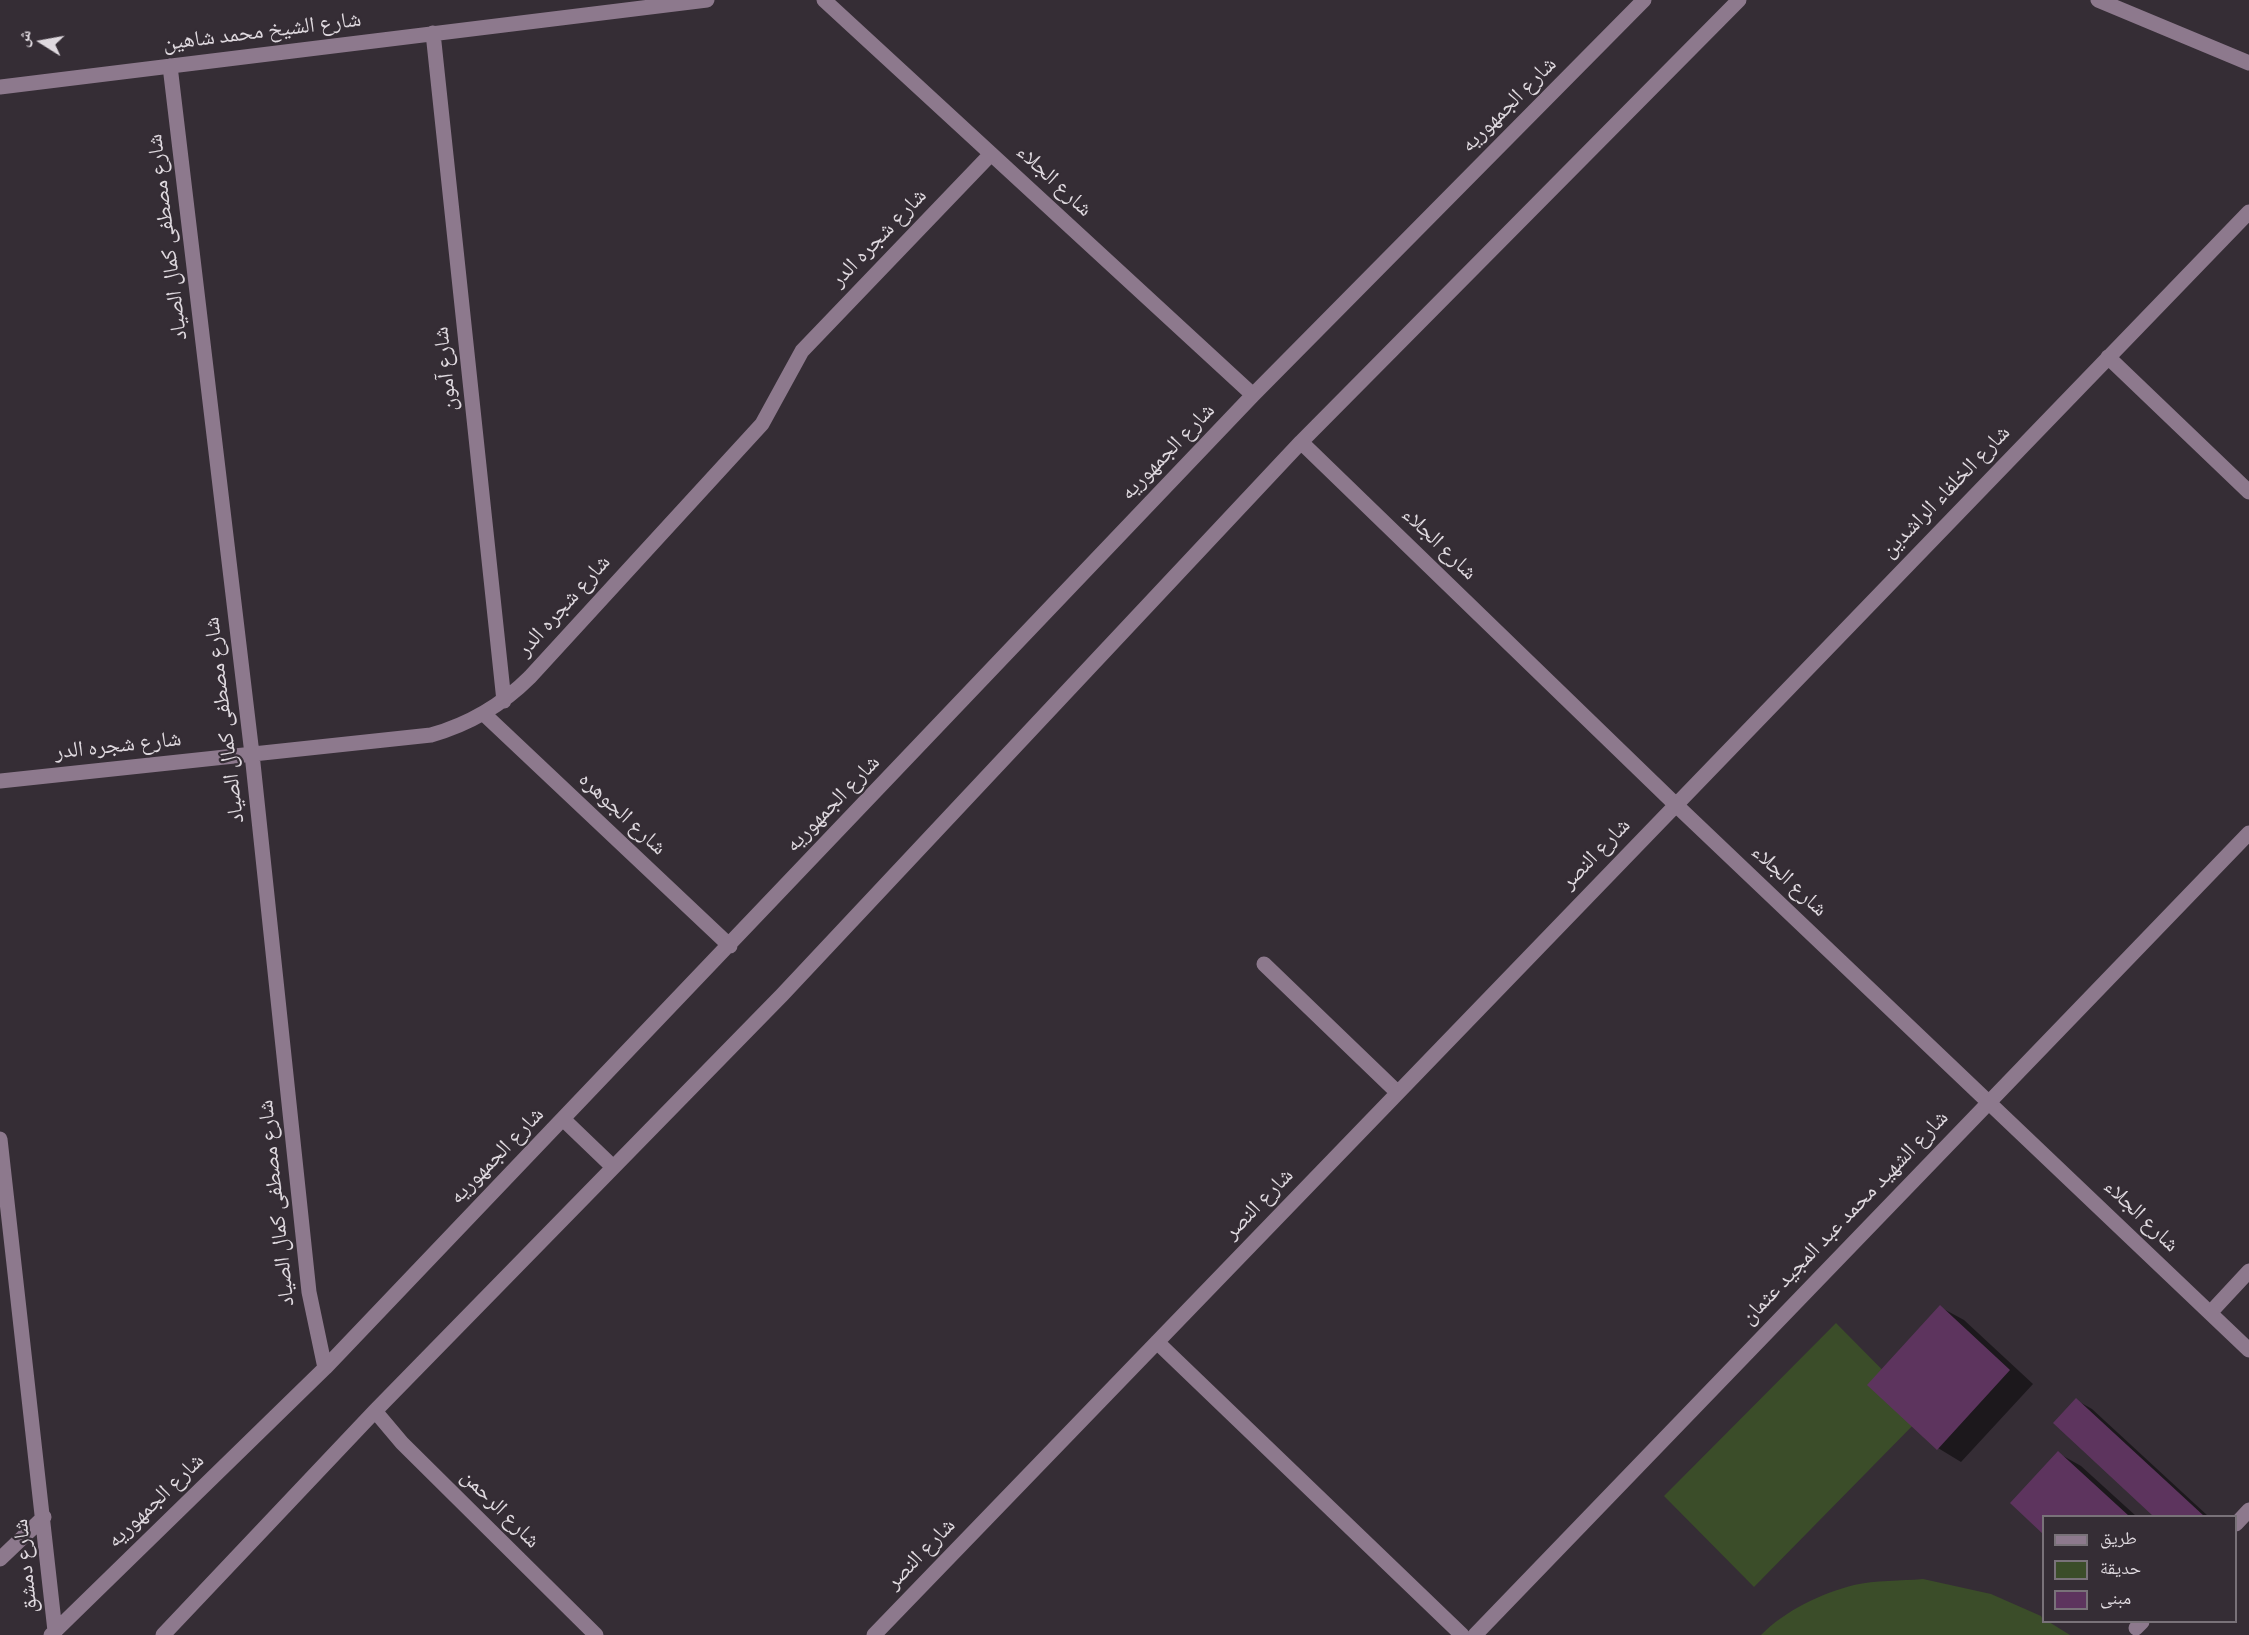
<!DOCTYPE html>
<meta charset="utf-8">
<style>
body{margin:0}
#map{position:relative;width:2249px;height:1635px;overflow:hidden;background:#352d35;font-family:Signika,"Noto Naskh Arabic",sans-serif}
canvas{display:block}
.legend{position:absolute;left:2042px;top:1515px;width:195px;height:108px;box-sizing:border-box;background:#352d35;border:2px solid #797279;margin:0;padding:8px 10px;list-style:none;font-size:18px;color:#dfd9df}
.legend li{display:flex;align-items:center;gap:12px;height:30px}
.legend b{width:30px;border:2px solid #797279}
.north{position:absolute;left:12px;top:12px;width:60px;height:60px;-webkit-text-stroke:4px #352d35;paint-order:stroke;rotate:281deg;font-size:16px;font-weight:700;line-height:24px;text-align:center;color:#dfd9df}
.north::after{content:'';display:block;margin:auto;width:21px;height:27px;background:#dfd9df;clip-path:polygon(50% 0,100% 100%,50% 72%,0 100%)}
</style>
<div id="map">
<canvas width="2249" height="1635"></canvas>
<ul class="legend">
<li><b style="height:8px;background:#8d798d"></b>طريق</li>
<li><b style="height:16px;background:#3b4d29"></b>حديقة</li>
<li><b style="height:16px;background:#5d345e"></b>مبنى</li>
</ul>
<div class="north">ش</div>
</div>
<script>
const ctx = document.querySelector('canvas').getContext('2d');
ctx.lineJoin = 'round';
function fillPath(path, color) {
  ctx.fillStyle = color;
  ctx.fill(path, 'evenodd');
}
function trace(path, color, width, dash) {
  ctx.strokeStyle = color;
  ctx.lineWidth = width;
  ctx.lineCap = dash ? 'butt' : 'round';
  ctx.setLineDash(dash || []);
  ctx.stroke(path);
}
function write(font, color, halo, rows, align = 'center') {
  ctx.font = font + ' Signika,"Noto Naskh Arabic",sans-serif';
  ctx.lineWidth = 4.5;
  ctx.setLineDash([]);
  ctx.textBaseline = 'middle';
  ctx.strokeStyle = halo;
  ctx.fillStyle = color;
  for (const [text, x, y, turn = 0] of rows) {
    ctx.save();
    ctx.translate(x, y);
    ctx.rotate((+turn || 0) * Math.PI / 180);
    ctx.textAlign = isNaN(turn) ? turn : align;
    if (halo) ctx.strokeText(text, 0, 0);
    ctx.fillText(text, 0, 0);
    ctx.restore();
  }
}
fillPath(new Path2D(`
 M1836,1323l89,90 -171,174 -90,-91z
 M1923,1579l68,15 50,22 3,6h5l21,13h-309c25,-25 59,-41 93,-50 21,-5 47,-4 69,-6z`), '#3b4d29');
fillPath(new Path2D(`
 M1940,1307l24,13 69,64 -72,78 -23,-14z
 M2076,1400l16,9 116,107h-53l-100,-93z
 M2058,1453l23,13 55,50h-92l-32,-13z`), '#0007');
fillPath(new Path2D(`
 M1940,1305l70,65 -73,80 -70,-65z
 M2076,1398l128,118h-51l-100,-93z
 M2058,1451l71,65h-85v19l-34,-32z`), '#5d345e');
trace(new Path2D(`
 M824,0l429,395
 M2098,0l151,63
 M433,33l71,668
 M170,66l82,688 57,538 16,76
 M0,87l707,-87
 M2108,357l141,135
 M1301,442l374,362 574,546
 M484,714l246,232
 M0,781l431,-46c39,-11 70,-29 99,-58l232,-253 40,-73 189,-197
 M1264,964l133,128
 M563,1119l50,48
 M0,1139l55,492
 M2210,1313l39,-42
 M1157,1342l305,293
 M375,1411l27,32 194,192
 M2236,1524l13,-14
 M0,1559l44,-42
 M2136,1628l6,-6
 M51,1635l274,-267 928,-973 391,-395
 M163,1635l212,-224 407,-416 519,-553 438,-442
 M874,1635l1375,-1423
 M1475,1635l774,-802`), '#8d798d', 15);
write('22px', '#dfd9df', '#352d35', [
 ["شارع الشيخ محمد شاهين",262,32,-7],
 ["شارع الجمهوريه",1509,105,-45],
 ["شارع الجلاء",1054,181,43],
 ["شارع مصطفى كمال الصياد",168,237,-97],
 ["شارع شجره الدر",879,238,-46],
 ["شارع آمون",446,369,-96],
 ["شارع الجمهوريه",1168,452,-46],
 ["شارع الخلفاء الراشدين",1946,492,-46],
 ["شارع الجلاء",1439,544,44],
 ["شارع شجره الدر",564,606,-48],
 ["شارع مصطفى كمال الصياد",225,720,-97],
 ["شارع شجره الدر",118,746,-6],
 ["شارع الجمهوريه",833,804,-46],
 ["شارع الجوهره",622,814,43],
 ["شارع النصر",1596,854,-46],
 ["شارع الجلاء",1789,881,43],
 ["شارع الجمهوريه",497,1156,-46],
 ["شارع مصطفى كمال الصياد",277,1203,-96],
 ["شارع النصر",1259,1204,-46],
 ["شارع الجلاء",2141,1216,44],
 ["شارع الشهيد محمد عبد المجيد عثمان",1845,1218,-46],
 ["شارع الجمهوريه",156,1501,-44],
 ["شارع الرحمن",500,1509,45],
 ["شارع النصر",921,1554,-46],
 ["شارع دمشق",26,1566,-96]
]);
</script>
